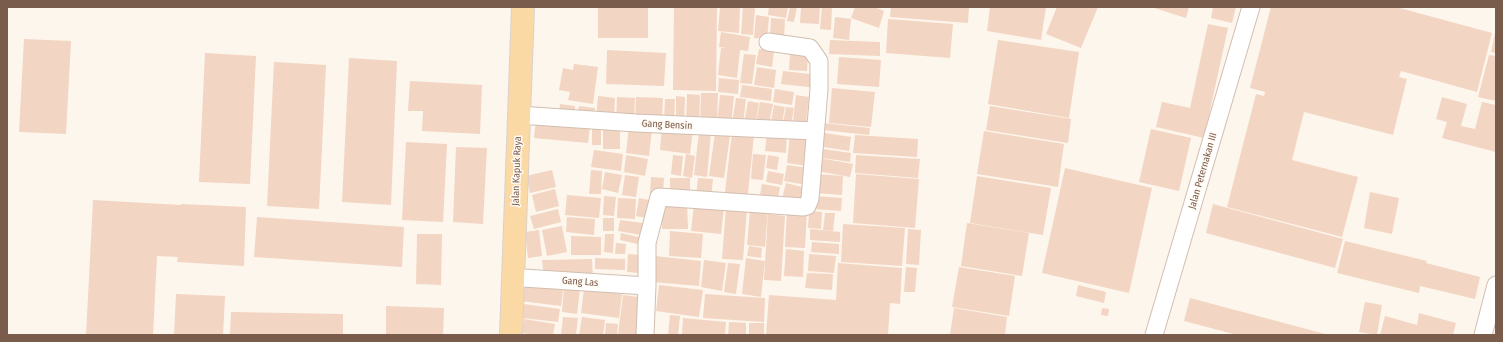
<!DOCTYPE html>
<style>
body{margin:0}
#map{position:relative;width:1503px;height:342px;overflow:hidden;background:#fdf6ec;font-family:"Fira Sans Condensed",sans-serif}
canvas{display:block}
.frame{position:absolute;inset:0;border:8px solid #7a5c4d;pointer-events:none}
</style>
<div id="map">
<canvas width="1503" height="342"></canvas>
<div class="frame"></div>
</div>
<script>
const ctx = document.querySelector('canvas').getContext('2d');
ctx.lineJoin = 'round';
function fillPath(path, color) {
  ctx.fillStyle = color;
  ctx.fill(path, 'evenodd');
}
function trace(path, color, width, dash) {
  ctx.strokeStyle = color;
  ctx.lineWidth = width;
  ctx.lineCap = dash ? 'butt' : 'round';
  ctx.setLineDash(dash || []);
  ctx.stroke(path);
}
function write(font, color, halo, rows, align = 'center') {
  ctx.font = font + ' "Fira Sans Condensed",sans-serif';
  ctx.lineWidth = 3;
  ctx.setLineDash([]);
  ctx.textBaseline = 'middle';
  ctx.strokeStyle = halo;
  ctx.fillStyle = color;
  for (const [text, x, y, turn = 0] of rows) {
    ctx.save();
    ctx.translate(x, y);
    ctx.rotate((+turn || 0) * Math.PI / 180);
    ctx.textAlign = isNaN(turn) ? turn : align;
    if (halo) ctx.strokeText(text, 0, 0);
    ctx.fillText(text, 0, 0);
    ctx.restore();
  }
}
fillPath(new Path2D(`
 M598,7h50v31h-50z
 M674,7h43l-1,84 -43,-1z
 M720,7h20l-1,26 -21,-2z
 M743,7l12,1 -2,27 -12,-1z
 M769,7h19l-2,11 -18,-3z
 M790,7h7l-3,15 -7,-1z
 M801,7h19l-1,17 -19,-1z
 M822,7h10l-1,23 -11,-1z
 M855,7h19l10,4 -5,17 -28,-10z
 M891,7h78l-1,16 -78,-6z
 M990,7h56l-5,33 -54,-9z
 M1057,7h41l-17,41 -35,-14z
 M1151,7h38l-3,11z
 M1213,7h23l-4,16 -21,-5z
 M1271,7h125l96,26 -15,59 -76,-21 -2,6 8,2 -14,56 -89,-23 -12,48 66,17 -16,60 -115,-30 29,-113 8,2 1,-4 -15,-4z
 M756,15l13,2 -2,22 -13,-1z
 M835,17l16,2 -2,21 -16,-2z
 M771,18l14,1 -1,20 -14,-1z
 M888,19l65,5 -3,34 -64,-5z
 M1208,24l20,4 -24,110 -48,-11 6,-25 28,6z
 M721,32l29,5 -2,14 -8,-1 -3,28 -19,-3 3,-27h6l-8,-1z
 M1495,33h1v20l-5,-1z
 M24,39l47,2 -5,93 -47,-2z
 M830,40l50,2v14l-51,-2z
 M998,40l81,12 -10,66 -81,-14z
 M759,49l15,2 -2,16 -16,-3z
 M607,50l59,3 -2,33 -58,-2z
 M205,53l51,3 -6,128 -51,-2z
 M744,54l12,1 -4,29 -12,-1z
 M790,54l18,1 -1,16 -18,-1z
 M1489,55l7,1v45l-18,-4z
 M839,57l42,3 -2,27 -42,-3z
 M349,58l48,3 -6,144 -49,-3z
 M274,62l52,3 -7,144 -52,-3z
 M574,64l24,3 -5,37 -25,-4 2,-8 -11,-2 4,-22 10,2z
 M757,67l19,3 -2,18 -20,-3z
 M783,71l35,4 -1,13 -36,-4z
 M719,78l20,2 -1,14 -20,-2z
 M410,81l72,4 -2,49 -58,-3 1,-20h-15z
 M742,85l30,4 -1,12 -31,-4z
 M832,88l43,4 -4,35 -42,-4z
 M775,89l19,3 -2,13 -19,-3z
 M701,93h17l-1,32 -17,-1z
 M687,94l13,1 -1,27h-13z
 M720,95l14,1 -3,29 -14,-2z
 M796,95l13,2 -3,26 -13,-2z
 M598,96l17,2 -1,22 -18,-1z
 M676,96l9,1 -1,27h-8z
 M617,97l18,1 -1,23 -18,-1z
 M636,97l27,1 -1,25 -27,-1z
 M1442,97l25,7 -6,22 14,3 7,-27 14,3v47l-54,-14 5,-16 -11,-3z
 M736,98l10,1 -3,25 -11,-1z
 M665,99h10l-1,23 -10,-1z
 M748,101l11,2 -4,22 -11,-2z
 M760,102l13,2 -5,25 -13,-2z
 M560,104l15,2 -1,9 -15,-2z
 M774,105l11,2 -4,22 -11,-2z
 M579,106l16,2 -1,8 -16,-3z
 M990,106l81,13 -3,24 -82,-13z
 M786,107l8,1 -4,22 -8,-2z
 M536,120l54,6 -2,17 -54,-5z
 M592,123h9v22h-9z
 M823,123l47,5 -1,7 -47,-5z
 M603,124h17v25h-17z
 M662,126l31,4 -3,24 -30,-4z
 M629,127l23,2 -3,27 -23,-3z
 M1151,129l40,9 -12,53 -40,-9z
 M984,131l80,13 -6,43 -81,-13z
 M699,132l12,1 -4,44 -13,-2z
 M767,132l20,2 -1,19 -21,-2z
 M819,132l32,5 -2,14 -32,-5z
 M715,133l15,3 -6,42 -15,-2z
 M732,133l22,2 -7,68 -23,-3z
 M790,133l22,2 -4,31 -21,-3z
 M855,135l63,4 -1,18 -64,-4z
 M406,142l41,2 -4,78 -41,-2z
 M456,147l31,1 -4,76 -30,-2z
 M823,149l28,4 -1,9 -28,-4z
 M594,150l29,4 -2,17 -30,-4z
 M686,154l9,2 -3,22 -9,-2z
 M753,154l13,1 -3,25 -12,-1z
 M626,155l22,4 -3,17 -21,-4z
 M673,155l10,1 -2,20 -10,-2z
 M768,155l11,2 -2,13 -11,-2z
 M856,155l64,4 -2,19 -63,-5z
 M819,158l34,6 -3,13 -33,-6z
 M787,165l22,3 -3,17 -22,-4z
 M1065,168l87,20 -23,105 -87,-20z
 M552,170l4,17 -26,6 -4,-17z
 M591,170l11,1 -1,23h-12z
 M768,171l16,3 -2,11 -16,-3z
 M605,172l17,3 -4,18 -16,-4z
 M817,174l26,2 -1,19 -27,-2z
 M856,174l63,5 -4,49 -62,-5z
 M625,175l14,2 -3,20 -14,-2z
 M977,176l74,12 -8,47 -73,-12z
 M651,177l13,1 -1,15h-13z
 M670,178h20v16l-20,-1z
 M698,178l15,1 -2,19 -15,-2z
 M786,183l20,5 -3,16 -21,-5z
 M762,184l18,3 -3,16 -18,-3z
 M555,189l4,17 -23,6 -4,-17z
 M1370,192l29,6 -7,36 -28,-6z
 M567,195l34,3 -2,20 -34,-3z
 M604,196l12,1 -2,19 -11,-1z
 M815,196l27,2 -1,13 -27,-2z
 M618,198l18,1 -1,20 -18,-1z
 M639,198l15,3 -2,18 -16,-3z
 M93,200l88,5v-1l65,3 -2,59 -67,-4 1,-5 -21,-1 -4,79h-67z
 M662,203h25l1,26h-26z
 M1213,204l130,35 -8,29 -129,-35z
 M694,205l30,3 -3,26 -30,-3z
 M726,207l21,2 -4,51 -21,-1z
 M558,209l3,13 -27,7 -4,-13z
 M750,210l18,1 -3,36 -18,-2z
 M787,211l20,1 -2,36 -20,-1z
 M809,211l13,1 -1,17 -13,-1z
 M825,213h10l-2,18 -10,-1z
 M768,214l17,2 -4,65 -17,-1z
 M257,217l147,10 -2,40 -148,-10z
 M567,217l28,2 -1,16 -28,-3z
 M603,218h11v13h-11z
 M620,220l23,3 -2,12 -23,-4z
 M967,223l62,10 -7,43 -61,-10z
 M843,224l62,4 -3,38 -61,-4z
 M562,226l5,26 -20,4 -5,-26z
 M810,229l30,3v10l-30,-2z
 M908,229l13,1 -2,35 -13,-1z
 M539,230l3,26 -14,2 -3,-26z
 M670,231l33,3 -2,24 -32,-2z
 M621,233l22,5 -1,7 -22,-5z
 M417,234h25l-1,51 -25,-1z
 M605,234h9l-1,19 -9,-1z
 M571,236l30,1v18h-30z
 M1345,241l82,20 -1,2 54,14 -5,22 -55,-13 -1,7 -82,-20z
 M812,242l27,2v10l-28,-2z
 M616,243l10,1 -1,10h-10z
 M749,246l13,2 -1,10 -14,-2z
 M786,249l18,2 -1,26 -19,-1z
 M628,254l12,1 -1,18 -12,-1z
 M809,254l27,2 -2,17 -26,-2z
 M655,256l46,5 -2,25 -47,-4z
 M595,258l30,1v11l-30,-1z
 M746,258l19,3 -4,36 -19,-3z
 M592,259l1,20 -49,-2 -2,-17z
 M704,260l22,3 -4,28 -21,-4z
 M728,263l12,1 -4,30 -12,-2z
 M838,263l64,5 -2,36 -10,-1 -2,32h-122l3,-40 67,5z
 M906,267l11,1 -2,24h-11z
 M959,267l56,9 -6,40 -57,-9z
 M807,273l26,1 -1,16 -27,-2z
 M521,285l42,5 -2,16 -41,-5z
 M659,285l44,5 -4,27 -43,-6z
 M1078,285l28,7 -2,11 -28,-7z
 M564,287l16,2 -3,25 -15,-2z
 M584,289l38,5 -3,24 -38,-5z
 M176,294l49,2 -2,39h-49z
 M705,294l60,4 -1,24 -61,-4z
 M623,295l23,3 -5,37h-23z
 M1190,298l139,37h-92l-53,-14z
 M1365,302l17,3 -5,30 -18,-3z
 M524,304l36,5 -2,13 -36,-4z
 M386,306l58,2 -1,27h-57z
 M954,308l53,9 -2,18h-55z
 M1102,308l7,1 -1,7 -7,-1z
 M231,312l112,2v21h-113z
 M1419,313l37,10 -3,12h-73l5,-19 32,9z
 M670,315l10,1 -2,19h-10z
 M563,317l15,1 -2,17h-15z
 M582,317l23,3 -2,15h-24z
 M683,318l43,4 -1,13h-43z
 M524,319l31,5 -2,11h-16l-15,-2z
 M729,322l17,1v12h-18z
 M606,323l12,1 -1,11h-12z
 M749,323h15v12h-15z`), '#f3d5c3');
const minor = new Path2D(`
 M519,115l117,8 179,8
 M513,276l10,2 124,8
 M645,335l2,-49v-43l12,-46 144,10 4,-1 3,-7 9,-110v-28l-9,-13 -42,-6
 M1154,335l97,-328
 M1483,335l13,-50`);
const major = new Path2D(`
 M511,335l12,-328`);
trace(minor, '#d1beb0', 19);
trace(major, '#dad1cd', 24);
trace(minor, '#fff', 17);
trace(major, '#fbd9a5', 22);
write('10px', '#7a5c4d', '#fffaf3', [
 ["Gang Bensin",667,125,3],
 ["Jalan Kapuk Raya",517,171,-88],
 ["Jalan Peternakan III",1203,171,-74],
 ["Gang Las",580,282,4]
]);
</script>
